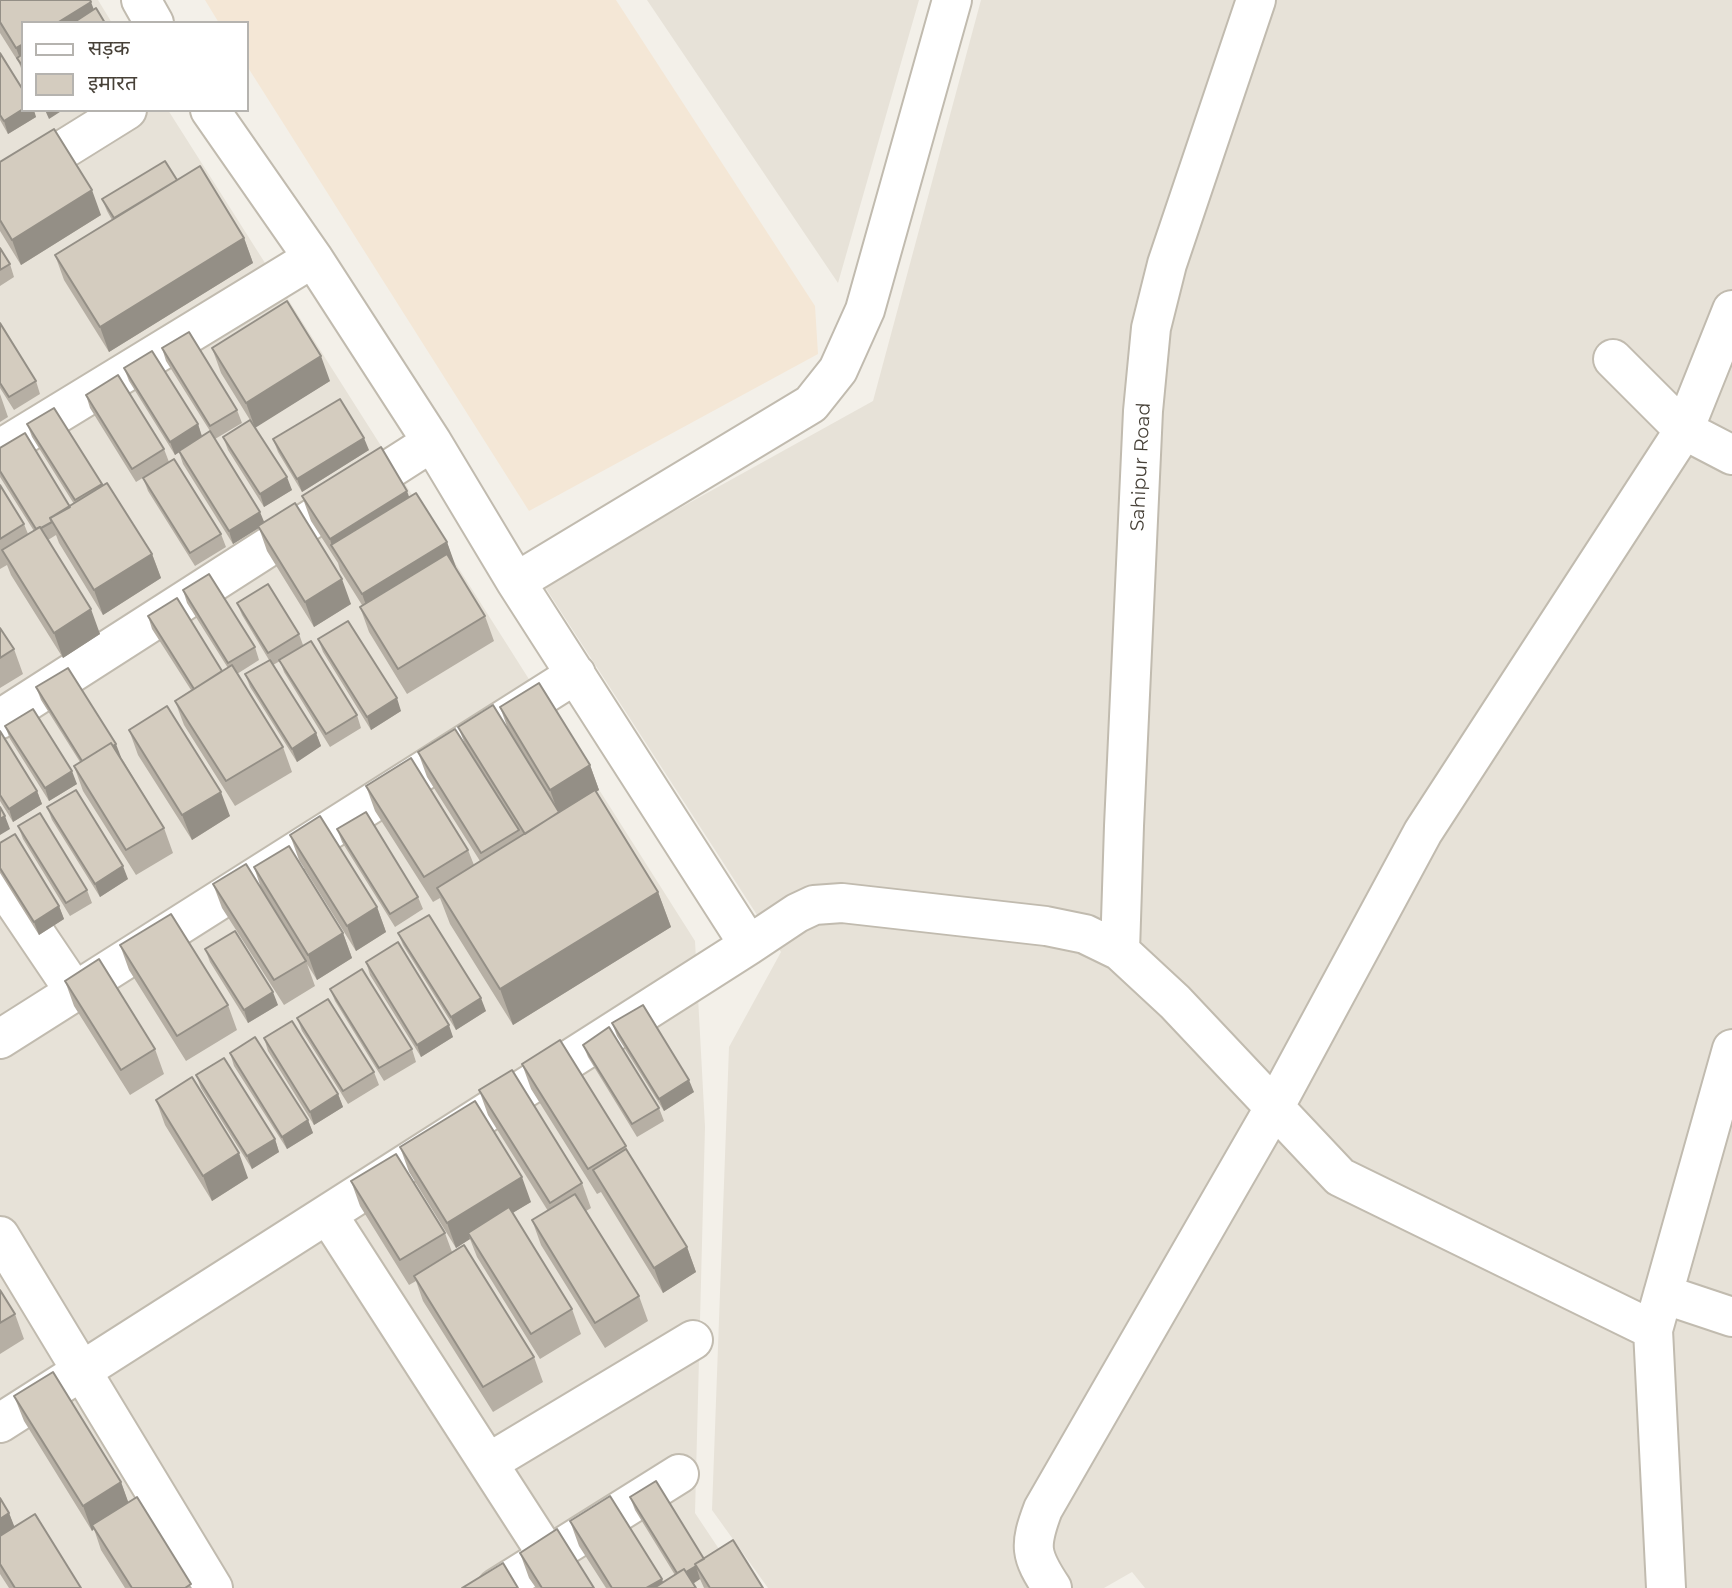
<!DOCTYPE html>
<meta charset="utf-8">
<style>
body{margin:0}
#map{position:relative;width:1732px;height:1588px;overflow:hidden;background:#f3f0e9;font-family:Montserrat,"Noto Sans Devanagari",sans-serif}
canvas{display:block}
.legend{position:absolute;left:21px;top:21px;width:228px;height:91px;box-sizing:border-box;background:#fff;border:2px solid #b5b3af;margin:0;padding:9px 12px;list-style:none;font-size:21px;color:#474138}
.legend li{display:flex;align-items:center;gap:14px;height:35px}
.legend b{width:35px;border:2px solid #b5b3af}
</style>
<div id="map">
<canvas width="1732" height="1588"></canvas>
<ul class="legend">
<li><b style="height:9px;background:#fff"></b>सड़क</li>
<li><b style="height:19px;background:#d4ccbf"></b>इमारत</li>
</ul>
</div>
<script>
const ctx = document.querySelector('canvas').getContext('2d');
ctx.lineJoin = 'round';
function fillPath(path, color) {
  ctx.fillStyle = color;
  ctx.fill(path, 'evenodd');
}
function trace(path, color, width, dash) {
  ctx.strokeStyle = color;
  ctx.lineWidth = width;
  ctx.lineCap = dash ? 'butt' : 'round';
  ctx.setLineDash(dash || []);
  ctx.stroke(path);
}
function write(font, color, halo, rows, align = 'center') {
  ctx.font = font + ' Montserrat,sans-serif';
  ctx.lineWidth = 6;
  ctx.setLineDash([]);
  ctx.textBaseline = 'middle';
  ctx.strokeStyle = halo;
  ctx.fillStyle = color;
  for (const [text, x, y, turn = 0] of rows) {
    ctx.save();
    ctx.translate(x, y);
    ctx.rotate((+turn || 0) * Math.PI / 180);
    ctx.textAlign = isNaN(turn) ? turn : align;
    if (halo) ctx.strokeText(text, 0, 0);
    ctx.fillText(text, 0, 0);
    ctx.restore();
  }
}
fillPath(new Path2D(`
 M0,0h98l14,23h-89v87h145l527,831 10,186 -10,386 50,75h-745z
 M647,0h272l-81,283z
 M981,0h751v1588h-587l-13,-16 -28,16h-336l-56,-78 17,-463 52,-95 -238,-368 330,-183z`), '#e7e2d8');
fillPath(new Path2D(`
 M205,0h411l199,306 3,48 -289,157 -282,-445v-43h-28z`), '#f4e7d6');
const minor = new Path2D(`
 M141,0l13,23
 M0,189l127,-79
 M1613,359l71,71 48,25
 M0,449l313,-191
 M516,582l295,-178 27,-34 27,-60 87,-310
 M0,719l432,-277
 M0,881l75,111
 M749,945l48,-32 17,-8 28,-2 204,23 39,8 35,17 55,51 165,175 313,153
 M1120,951l4,-125 19,-415 8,-83 16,-64 89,-264
 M0,1039l576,-365
 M328,1215l220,341
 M0,1236l213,352
 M1663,1294l69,23
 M0,1423l749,-478 -233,-363 -84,-140 -119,-184 -103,-148
 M488,1463l205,-123
 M497,1588l182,-114
 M1052,1588c-22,-33 -23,-42 -9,-79l231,-401 149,-276 261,-402 48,-120
 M1666,1588l-13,-258 79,-281`);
trace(minor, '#c1bbaf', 42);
trace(minor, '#fff', 38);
fillPath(new Path2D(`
 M0,0l94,10 -71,13v50l-4,-10 -19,-30z
 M0,53l36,64 -28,17 -8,-14z
 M0,162l101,53 -80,50 -21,-34z
 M177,180l67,58 9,25 -144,89 -45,-72 -9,-25 57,-35 -5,-9 -5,-12z
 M0,248l10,16 4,13 -14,9z
 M0,323l36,58 4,13 -26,16 -14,-22z
 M162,348l75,62 5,13 -27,16 49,83 87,82 -37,23 -47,-76 -8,-23 -26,16 -50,-80 -4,-12 -4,3 -46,-74 -5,-13 74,56 4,12 8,-5 -44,-70z
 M212,348l118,33 -75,46 37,63 -28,17 -36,-57 -5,-13 27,-17 -29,-47z
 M0,394l8,23 -8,5z
 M86,395l78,54 5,13 -33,20 -46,-74z
 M27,424l75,60 50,70 9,24 -58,37 -44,-72 -3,-8 -8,5 52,94 -37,24 -52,-83 -4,-10 -7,4v-84l24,39 4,10 6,-3 -34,-54v-29l70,59 4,-3 -42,-67z
 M273,439l96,11 -67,42 -24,-40z
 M143,478l78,56 5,13 -31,19 -47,-75z
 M302,496l107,1 38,45 8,25 30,49 9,25 -87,53 -38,-62 -9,-25 2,-2 -22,-35 -2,-7 -27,-42z
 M183,590l72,57 4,13 -22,14 46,73 9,25 -57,34 -51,-81 -9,-24 16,-11 -39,-61 -4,-13 74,55 6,-3 -41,-65z
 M237,603l62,31 4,11 54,70 4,13 -31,19 -46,-75 -4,-11 -7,4 43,68 5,13 -24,16 -47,-75 -5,-13 24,-14 -27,-45z
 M0,628l14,21 9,25 -23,14z
 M318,639l83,72 -30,19 -48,-78z
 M36,687l85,70 43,71 9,25 -37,22 -53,-84 -9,-25 6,-4 -39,-62z
 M500,707l90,58 9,25 -3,2 62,100 13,35 -158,98 -63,-101 -10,-26 -7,4 -58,-91 -9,-25 102,64 6,15 6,-4 -53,-84 -9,-25 47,-8 -7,-17 51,5z
 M5,726l72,58 -28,17 -39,-62z
 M129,730l101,86 -38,24 -54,-85z
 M0,731l37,60 5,13 -29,18 -13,-21z
 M47,807l81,72 -28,18 -48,-77z
 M18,826l69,64 5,13 -22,13 -47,-77z
 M337,829l81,68 5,12 -28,18 -53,-85z
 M290,835l87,72 9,25 -30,19 -57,-91z
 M0,843l59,63 5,13 -25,16 -39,-62z
 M254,867l89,66 9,25 -35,22 -10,-16 8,22 -31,19 -62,-97 -9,-24 48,4z
 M398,933l88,78 -30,19 -53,-85z
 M120,945l108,60 9,25 -51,31 -57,-91z
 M205,949l73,56 -30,18 -38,-61z
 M366,962l87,75 -32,20 -51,-82z
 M65,981l90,68 9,25 -34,21 -56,-89z
 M330,989l82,60 4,13 -32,19 -49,-80z
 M297,1018l77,54 5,13 -31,19 -46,-73z
 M612,1023l82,69 -30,19 -47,-75z
 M264,1038l74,56 5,13 -29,18 -46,-74z
 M583,1045l76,63 5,13 -27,16 -49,-80z
 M230,1053l78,67 5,13 -26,16 -53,-83z
 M522,1064l104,82 2,7 59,94 9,25 -33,21 -62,-101 -4,2 -66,-105z
 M196,1075l79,64 4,13 -27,17 -51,-81z
 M479,1090l103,93 9,25 -5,3 53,85 9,25 -43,27 -64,-103 -9,-25 16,-9 -60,-96z
 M156,1100l92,78 -36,23 -47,-76z
 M400,1147l131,55 -19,11 60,96 9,25 -41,25 -63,-102 -7,-18 -14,9 -47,-76z
 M351,1181l94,52 7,19 82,105 9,25 -50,30 -70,-111 -7,-20 -7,4 -49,-79z
 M0,1290l15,24 9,25 -24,15z
 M14,1396l107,86 7,20 64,86h-67l-24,-38 -7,-21 -2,2 -68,-110z
 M630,1497l74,62 59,29h-59l-4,-9 -7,5 3,4h-90l-27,-42 -9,-25 93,62 12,-8 -40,-65z
 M0,1498l9,15 5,14 67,61h-72l-9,-14z
 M520,1553l74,35h-58l-7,-10z`), '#b6afa4');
fillPath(new Path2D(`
 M91,2l8,21h-42z
 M23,44v22l-7,-18z
 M23,109v1h11l2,7 -28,17 -4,-13z
 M45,110h18l-14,9z
 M92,190l9,25 -80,50 -9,-25z
 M244,238l9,25 -144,89 -9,-25z
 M321,356l9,25 -75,47 -9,-25z
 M198,424l4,13 -27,18 -5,-13z
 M364,438l5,12 -67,42 -5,-13z
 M287,477l5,13 -28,17 -4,-13z
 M407,491l9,25 -84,31 -2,-8z
 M260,512l5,12 -32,20 -4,-13z
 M447,542l9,25 -85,52 -9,-25z
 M152,554l9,24 -58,37 -9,-25z
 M342,579l9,25 -37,23 -9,-25z
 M91,609l9,25 -37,24 -9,-25z
 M397,698l4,13 -30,19 -4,-13z
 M316,733l5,13 -24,16 -5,-13z
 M116,744l5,13 -32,20 -5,-13z
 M590,765l9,25 -40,25 -9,-25z
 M72,771l5,13 -28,17 -4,-13z
 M37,791l5,13 -29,18 -4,-13z
 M221,792l9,24 -38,24 -10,-25z
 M5,816l5,13 -10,6v-16z
 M123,866l5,13 -28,18 -5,-13z
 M658,892l13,35 -158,98 -13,-36z
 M59,906l5,13 -25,16 -5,-13z
 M377,907l9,25 -30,19 -9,-25z
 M343,933l9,25 -35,22 -9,-25z
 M273,992l5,13 -30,18 -4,-13z
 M481,998l5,13 -30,19 -5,-13z
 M449,1025l4,12 -32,20 -4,-12z
 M689,1080l5,12 -30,19 -5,-12z
 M338,1094l5,13 -29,18 -4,-13z
 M308,1120l5,13 -26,16 -5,-12z
 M275,1139l4,13 -27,17 -5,-13z
 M239,1153l9,25 -36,23 -9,-25z
 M522,1177l9,25 -60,36 -3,-5 2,6 -14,9 -9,-25z
 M687,1247l9,25 -33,21 -9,-25z
 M121,1482l9,25 -38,18 2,4 -2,2 -9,-25z
 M9,1513l10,25 -19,12v-31z
 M696,1566l4,13 -14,9 -7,-11z
 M662,1579l3,9h-19z`), '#948f86');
const building = new Path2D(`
 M0,0h90l1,2 -34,21h-34v21l-7,4 -16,-26z
 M96,8l9,15h-32z
 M0,53l23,37v19l-19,12 -4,-6z
 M23,54v13l-6,-9z
 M54,129l38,61 -80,50 -12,-20v-58z
 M165,161l12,19 -63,38 -12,-19z
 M200,166l44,72 -144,89 -45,-72z
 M0,248l10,16 -10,6z
 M287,301l34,55 -75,47 -34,-55z
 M0,323l36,58 -27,16 -9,-14z
 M189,332l48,78 -27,16 -48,-78z
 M152,351l46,73 -28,18 -46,-74z
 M118,375l46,74 -32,20 -46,-74z
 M340,399l24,39 -67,41 -24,-40z
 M54,408l48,76 -27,16 -48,-76z
 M250,420l37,57 -27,17 -37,-57z
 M210,431l50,81 -31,19 -50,-80z
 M25,433l45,74 -20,11 2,4 -11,6 -1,-1 -4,2 -36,-58v-23z
 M381,447l26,44 -77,48 -28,-43z
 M174,459l47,75 -31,19 -47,-75z
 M107,483l45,71 -58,36 -44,-72z
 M0,485l24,39 -24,15z
 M416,493l31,49 -85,52 -31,-49z
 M295,503l47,76 -37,23 -47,-76z
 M40,527l51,82 -37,24 -52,-83z
 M447,554l38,62 -87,53 -38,-62z
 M209,574l46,73 -27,16 -45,-73z
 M268,584l31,50 -31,19 -31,-50z
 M177,598l45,73 -28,18 -46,-73z
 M348,621l49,77 -30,19 -49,-78z
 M0,628l14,21 -14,9z
 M311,641l46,74 -31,19 -47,-74z
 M270,660l46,73 -24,16 -47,-75z
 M232,665l51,82 -57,34 -51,-80z
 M68,668l48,76 -3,2 -2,-3 -29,18 -46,-74z
 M539,683l51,82 -40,25 -50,-83z
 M493,705l66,107 -34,22 -67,-107z
 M167,706l54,86 -39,23 -53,-85z
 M33,709l39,62 -27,17 -40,-62z
 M455,729l64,101 -38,23 -63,-101z
 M0,731l37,60 -28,18 -9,-14z
 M111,743l53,85 -38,22 -52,-84z
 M411,758l57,92 -44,27 -58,-91z
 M76,790l47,76 -28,18 -48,-77z
 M595,790l63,102 -158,97 -63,-101z
 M0,807l5,9 -5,3z
 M366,812l52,85 -28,17 -53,-85z
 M40,813l47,77 -21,13 -48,-77z
 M320,816l57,91 -30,19 -57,-91z
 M15,834l44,72 -25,16 -34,-54v-25z
 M289,846l54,87 -35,22 -54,-88z
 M246,864l60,97 -32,19 -61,-96z
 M171,914l57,91 -51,31 -57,-91z
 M429,915l52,83 -30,19 -53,-84z
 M235,931l38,61 -29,18 -39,-61z
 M398,942l51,83 -32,20 -51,-83z
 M99,959l56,90 -34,21 -56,-89z
 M362,969l50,80 -33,19 -49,-79z
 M328,999l46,73 -31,19 -46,-73z
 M643,1005l46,75 -30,19 -47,-76z
 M292,1021l46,73 -28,18 -46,-74z
 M609,1027l50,81 -27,16 -49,-79z
 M255,1037l53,83 -26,17 -52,-84z
 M560,1040l66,106 -38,23 -66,-105z
 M224,1058l51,81 -28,17 -51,-81z
 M512,1070l70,113 -32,20 -71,-113z
 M192,1077l47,76 -36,23 -47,-76z
 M475,1101l47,76 -75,46 -47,-76z
 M626,1149l61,98 -33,21 -61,-98z
 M396,1154l49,79 -45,27 -49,-79z
 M575,1194l64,102 -44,27 -63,-103z
 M509,1207l63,102 -41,25 -63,-101z
 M464,1245l70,112 -51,30 -69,-111z
 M0,1290l15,24 -15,9z
 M53,1372l68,110 -38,24 -69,-110z
 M656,1481l48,78 -9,5 1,2 -10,6 -2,-3 -7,4 -47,-76z
 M610,1496l52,83 -16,9h-34l-42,-67z
 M137,1497l54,87 -6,4h-53l-40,-63z
 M0,1498l9,15 -9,6z
 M35,1514l46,74h-66l-15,-24v-28z
 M557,1529l37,59h-52l-22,-35z
 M733,1540l30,48h-53l-15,-24z
 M503,1563l15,25h-56z
 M684,1569l12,19h-42z`);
fillPath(building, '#d4ccbf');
trace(building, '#948f86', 2);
write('19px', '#474138', '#fff', [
 ["Sahipur Road",1141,467,-87]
]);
</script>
